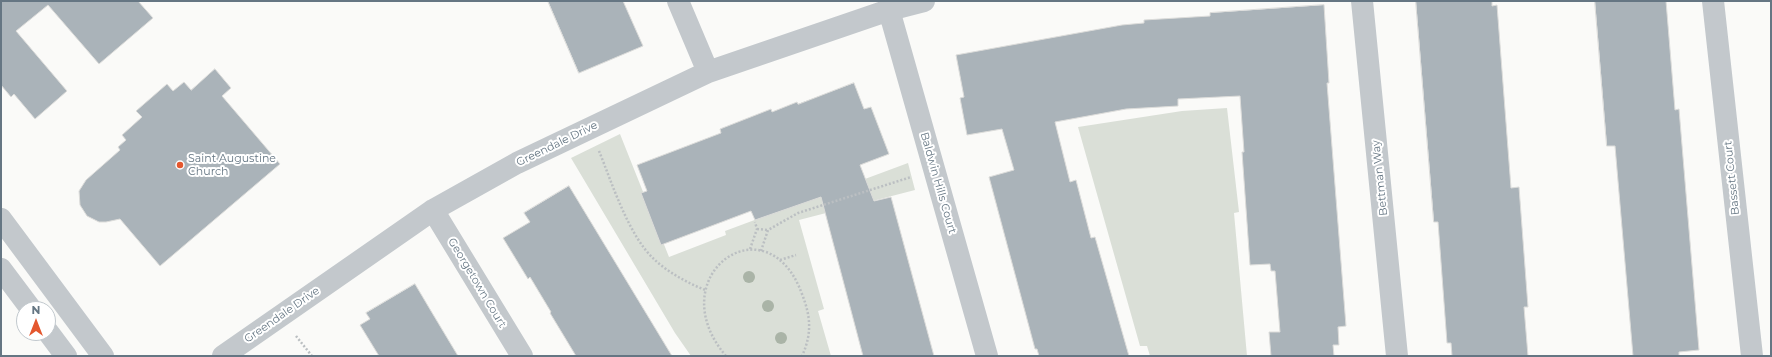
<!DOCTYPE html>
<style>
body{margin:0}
#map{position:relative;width:1772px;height:357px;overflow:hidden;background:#fafaf8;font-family:Montserrat,sans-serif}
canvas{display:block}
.frame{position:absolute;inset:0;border:2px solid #657683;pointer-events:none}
.north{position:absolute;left:16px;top:301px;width:40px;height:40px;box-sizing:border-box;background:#fff;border:1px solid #c1c8cd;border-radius:50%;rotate:0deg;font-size:11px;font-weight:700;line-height:16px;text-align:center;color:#657683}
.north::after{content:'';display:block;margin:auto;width:14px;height:18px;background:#e4572e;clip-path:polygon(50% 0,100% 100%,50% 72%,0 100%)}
</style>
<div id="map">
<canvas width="1772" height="357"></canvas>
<div class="frame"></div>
<div class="north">N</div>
</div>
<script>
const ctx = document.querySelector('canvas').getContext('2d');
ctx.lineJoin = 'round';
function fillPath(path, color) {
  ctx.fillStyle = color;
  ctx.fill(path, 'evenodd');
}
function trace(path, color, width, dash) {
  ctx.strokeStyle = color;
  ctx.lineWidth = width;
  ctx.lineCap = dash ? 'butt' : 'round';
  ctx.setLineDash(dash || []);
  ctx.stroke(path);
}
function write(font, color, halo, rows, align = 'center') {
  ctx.font = font + ' Montserrat,sans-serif';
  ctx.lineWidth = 4;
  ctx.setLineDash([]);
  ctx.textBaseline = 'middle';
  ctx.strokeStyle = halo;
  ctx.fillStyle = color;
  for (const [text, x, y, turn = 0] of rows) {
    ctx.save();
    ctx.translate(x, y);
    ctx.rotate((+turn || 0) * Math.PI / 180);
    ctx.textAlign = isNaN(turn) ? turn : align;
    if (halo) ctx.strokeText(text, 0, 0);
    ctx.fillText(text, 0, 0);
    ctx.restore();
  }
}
fillPath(new Path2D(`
 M1227,108l12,104 -5,1 13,143h-97l-3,-10h-7l-62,-219 104,-16z
 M620,134l49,123 57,-22 -1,-4 183,-68 7,27 -116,30 25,89 -6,2 13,45h-140l-16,-23 -104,-175z`), '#dadfd7');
const building = new Path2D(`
 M1,1h137l15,17 -54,46 -51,-59 -32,26 51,60 -32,28 -21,-25 -3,3 -10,-12z
 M548,1h75l20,45 -64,27z
 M1416,1h76v5l5,-1 14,183 8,-1 9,120h-4l4,49h-76l-1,-13h-4l-9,-121h-4z
 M1595,1h71l9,109 4,-1 20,241 -20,2v4h-46l-18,-210h-8z
 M1324,5l5,78h-2l19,243 -8,1 1,18h-6l1,11h-63l-2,-24h11l-5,-61h-4l-1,-7 -20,1 -8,-113h2l-4,-56 -62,3v7l-52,3 -71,13 15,60 6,-2 15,58 4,-1 34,119h-90l-2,-7h-2l-46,-172 25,-7 -12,-41 -35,6 -7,-37 4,-1 -8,-42 166,-30 22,-2v-3l66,-4v-3z
 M215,69l16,19 -9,8 58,68 -120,102 -40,-47 -14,3h-7l-12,-6 -7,-11 -1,-14 7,-11 34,-30 -2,-3 8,-7 -4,-5 20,-18 -6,-6 31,-27 6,7 11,-9 7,8z
 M854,83l10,26 7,-2 18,47 -29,11 14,36 17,-4 43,159h-71l-42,-159 -66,23 -4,-9 -90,34 -20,-52 6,-2 -10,-26 84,-32 -1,-4 51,-20 1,3 25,-10 1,2z
 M569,186l80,132 23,38h-96l-26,-43 1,-1 -21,-35 -2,2 -14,-23 -11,-18 27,-16 -6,-9z
 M415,284l16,27 27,45h-79l-19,-31 10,-6 -4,-6z`);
fillPath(building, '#aab3b9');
trace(building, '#dcdcda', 1);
trace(new Path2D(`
 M599,151c13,32 30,86 56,109 14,13 33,23 50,30
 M757,229l11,1
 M750,249l7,-20 -2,-7
 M761,251l7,-21 30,-17 113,-36
 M780,260l16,-5
 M296,336l16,20
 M726,356c-68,-80 41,-158 76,-62 9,23 10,40 0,62`), '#bbbfc2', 2.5, [2, 2]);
trace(new Path2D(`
 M678,1l30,71
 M1362,1l35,355
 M1713,1l39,355
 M889,10l98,346
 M433,210l89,146
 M223,356l210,-146 84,-47 191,-91 181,-62 35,-9`), '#c3c8cc', 22);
trace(new Path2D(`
 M1,219l102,137
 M1,269l30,40
 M48,332l18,24`), '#c3c8cc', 22);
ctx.fillStyle = '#aab4a7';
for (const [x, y] of [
 [749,277],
 [768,306],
 [781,338]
]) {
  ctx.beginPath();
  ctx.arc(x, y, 6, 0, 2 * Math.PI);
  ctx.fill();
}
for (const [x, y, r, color] of [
 [180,165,4,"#e4572e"]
]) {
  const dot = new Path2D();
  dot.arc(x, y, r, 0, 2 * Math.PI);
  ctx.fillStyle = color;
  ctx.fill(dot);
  trace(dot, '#fff', 1.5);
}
write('11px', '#657683', '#fff', [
 ["Greendale Drive",557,144,-26],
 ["Bettman Way",1380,178,-96],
 ["Bassett Court",1732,178,-96],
 ["Baldwin Hills Court",938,183,74],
 ["Georgetown Court",477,283,59],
 ["Greendale Drive",282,315,-35]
]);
write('11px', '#657683', '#fff', [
 ["Saint Augustine",188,159],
 ["Church",188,172]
], 'left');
</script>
